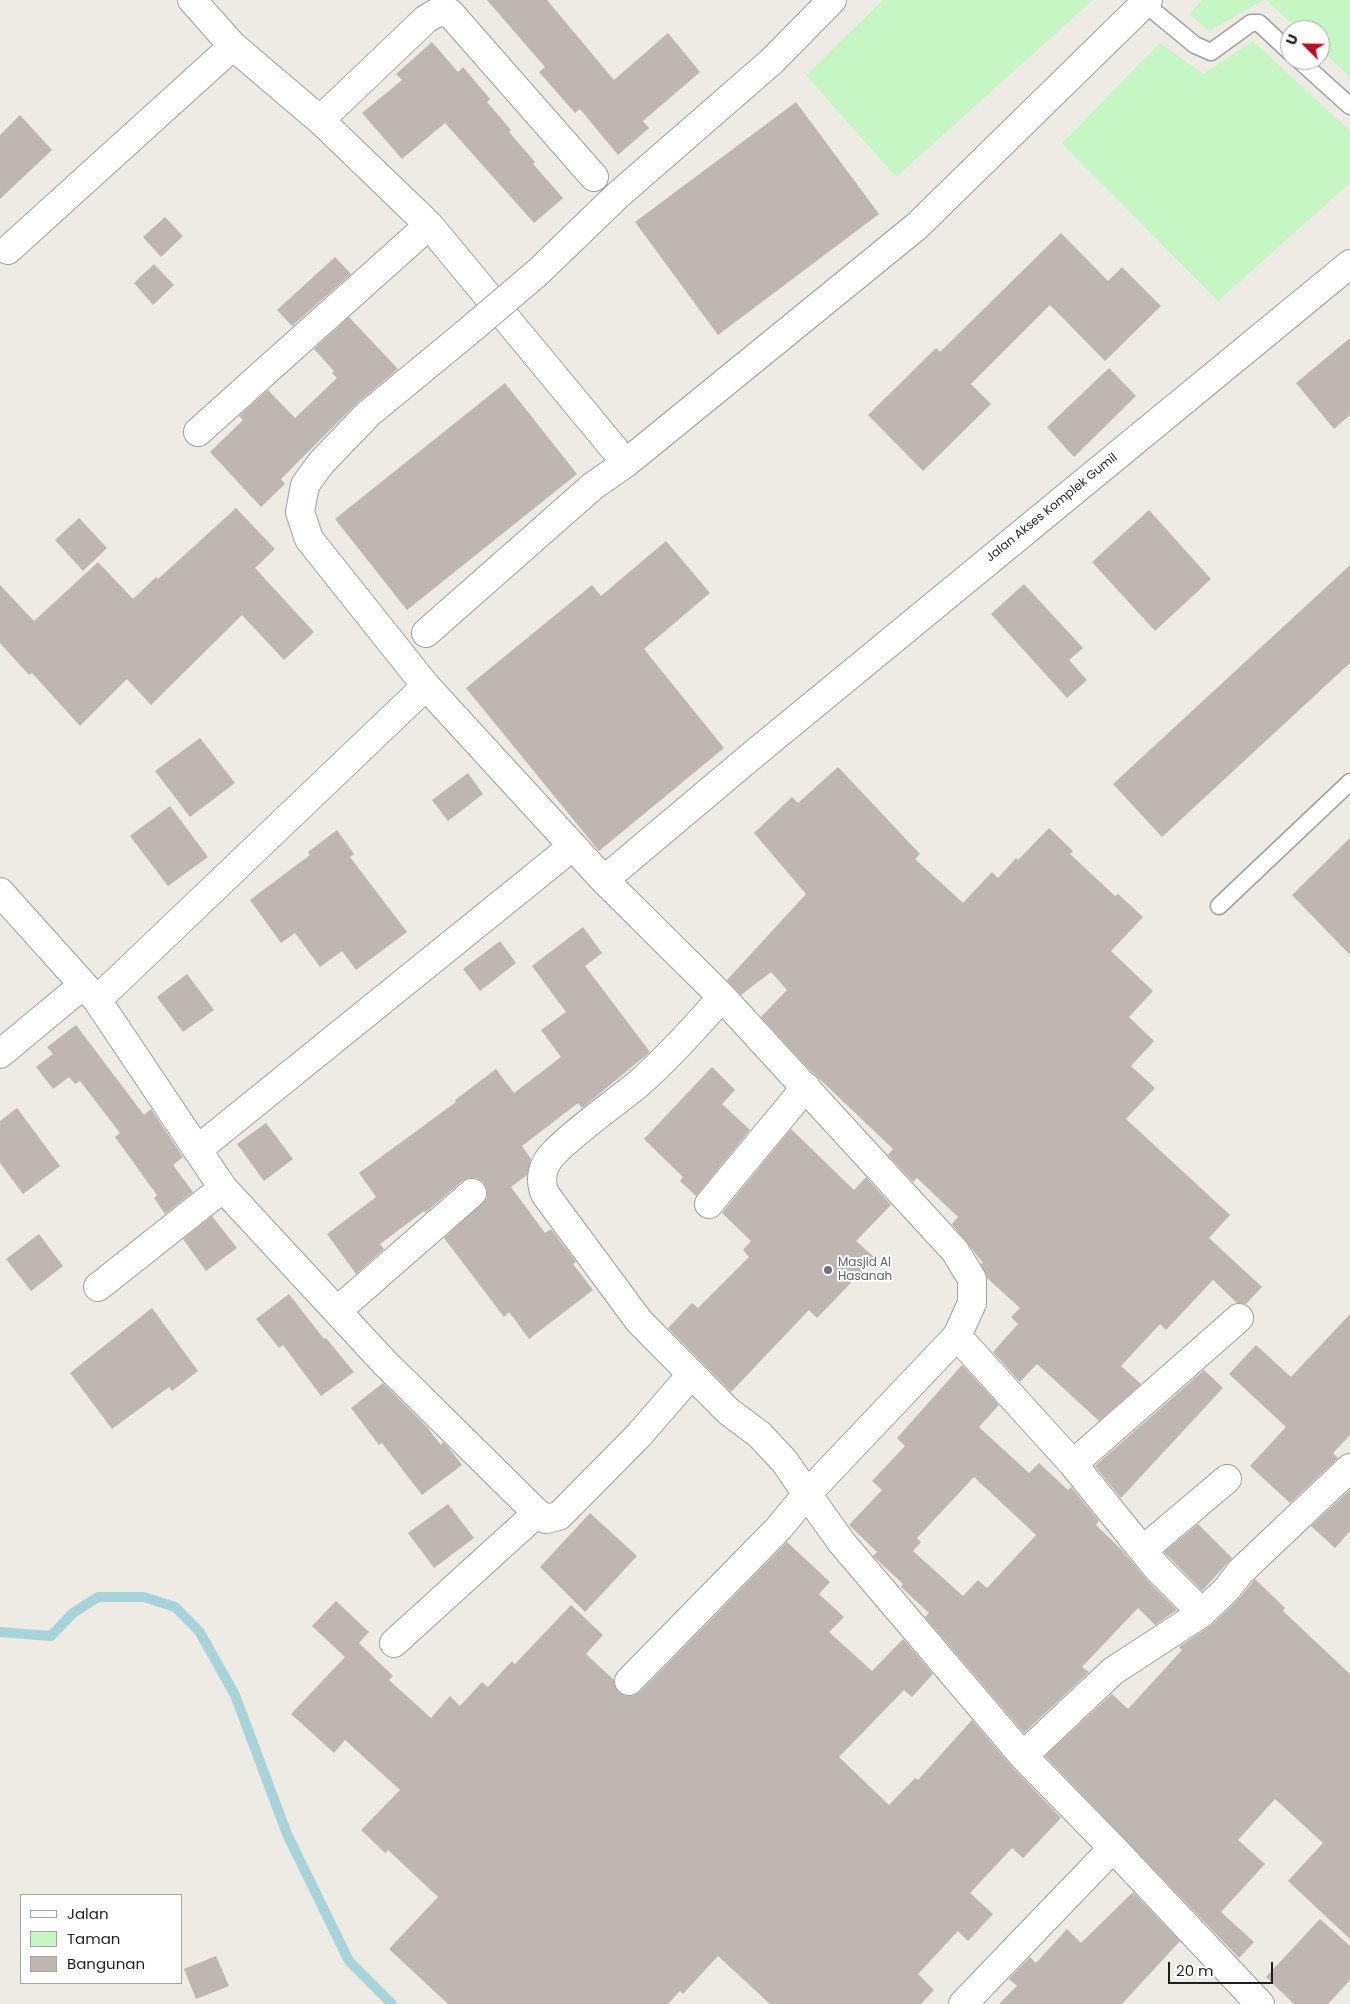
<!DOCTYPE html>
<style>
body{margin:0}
#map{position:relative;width:1350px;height:2004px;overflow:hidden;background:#eeeae4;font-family:Poppins,sans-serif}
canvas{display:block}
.legend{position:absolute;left:20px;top:1894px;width:162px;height:90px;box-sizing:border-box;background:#fff;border:1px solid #a5a5a5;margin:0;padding:6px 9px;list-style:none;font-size:15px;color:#1e1e1e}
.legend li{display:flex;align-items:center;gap:10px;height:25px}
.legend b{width:25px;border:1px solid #a5a5a5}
.north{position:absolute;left:1280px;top:20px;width:50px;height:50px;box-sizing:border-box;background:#fff;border:1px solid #a5a5a5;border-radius:50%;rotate:293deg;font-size:14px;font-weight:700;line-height:20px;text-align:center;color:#1e1e1e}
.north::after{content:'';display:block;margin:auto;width:18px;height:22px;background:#c00b22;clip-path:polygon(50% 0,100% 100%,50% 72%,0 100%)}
.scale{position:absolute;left:1168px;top:1962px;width:105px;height:22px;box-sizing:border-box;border:2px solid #1e1e1e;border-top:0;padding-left:6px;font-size:15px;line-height:18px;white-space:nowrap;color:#1e1e1e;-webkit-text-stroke:4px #fff;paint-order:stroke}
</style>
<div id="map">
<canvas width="1350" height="2004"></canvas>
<ul class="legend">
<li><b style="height:6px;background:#fff"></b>Jalan</li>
<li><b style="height:14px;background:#c6f6c3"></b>Taman</li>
<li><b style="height:14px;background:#bfb5b1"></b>Bangunan</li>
</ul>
<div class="north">U</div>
<div class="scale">20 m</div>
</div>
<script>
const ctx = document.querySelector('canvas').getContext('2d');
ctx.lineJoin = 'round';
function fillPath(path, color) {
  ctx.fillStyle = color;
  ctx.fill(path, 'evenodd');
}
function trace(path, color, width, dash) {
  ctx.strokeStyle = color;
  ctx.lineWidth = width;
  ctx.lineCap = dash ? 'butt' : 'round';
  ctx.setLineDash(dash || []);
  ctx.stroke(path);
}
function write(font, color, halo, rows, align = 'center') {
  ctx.font = font + ' Poppins,sans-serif';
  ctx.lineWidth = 4;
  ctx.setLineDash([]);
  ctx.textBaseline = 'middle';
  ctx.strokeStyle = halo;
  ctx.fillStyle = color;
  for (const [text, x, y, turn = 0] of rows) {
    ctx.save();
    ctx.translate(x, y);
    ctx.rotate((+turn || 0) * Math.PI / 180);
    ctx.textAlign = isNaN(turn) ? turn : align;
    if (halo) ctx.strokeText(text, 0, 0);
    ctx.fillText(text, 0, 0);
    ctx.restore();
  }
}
fillPath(new Path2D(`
 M883,0h210l-197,177 -90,-102z
 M1202,0h62l-55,31 -20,-17z
 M1266,0h84v77l-30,-28v-19h-21z
 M1253,41l97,90v52l-132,118 -156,-158 98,-100 43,31z`), '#c6f6c3');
trace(new Path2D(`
 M0,1632l51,4 22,-23 25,-16h46l31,10 24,24 36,64 52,139 62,127 43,43`), '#a7d4da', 10);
fillPath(new Path2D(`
 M487,0h60l67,80 54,-47 32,39 -57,49 6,7 -31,27 -38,-46 -5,4 -36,-41 6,-5z
 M432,42l26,30 5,-5 27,32 -3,3 24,28 -2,2 26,30 -2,2 30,34 -29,25 -89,-100 -43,36 -40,-46 40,-33 -6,-6z
 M796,102l83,112 -161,121 -83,-113z
 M20,115l32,35 -52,49v-64z
 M165,217l18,19 -22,21 -18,-20z
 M1061,233l47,48 14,-14 39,39 -56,55 -55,-56 -79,79 20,20 -68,67 -55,-56 68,-67 4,4z
 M335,257l16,17 -59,52 -15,-16z
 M154,264l20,21 -21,20 -19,-22z
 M349,317l49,52 -41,34 -76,76 4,5 -24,23 -51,-55 33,-32 -4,-4 29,-26 27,28 42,-40 -5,-5 2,-2 -20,-22z
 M1350,338v77l-16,14 -38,-46z
 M1109,368l27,28 -62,61 -27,-30z
 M505,383l72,91 -170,136 -72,-91z
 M236,508l39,41 -20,19 59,64 -30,28 -42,-45 -91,90 -24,-26 -47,47 -48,-53 -3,2 -29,-32v-58l34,36 64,-59 35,37 23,-22 2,2z
 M1149,510l62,69 -56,52 -63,-69z
 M79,518l28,30 -24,23 -28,-31z
 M666,541l44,52 -66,56 80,99 -125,103 -133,-163 126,-103 9,11z
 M1350,565v98l-188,174 -49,-53z
 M1024,584l59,64 -14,12 18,20 -20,18 -76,-84z
 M200,738l35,45 -45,34 -35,-46z
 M838,767l82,87 -5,5 48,44 29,-31 6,6 18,-20 2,2 31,-32 24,23 -3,3 45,42 3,-2 25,23 -32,34 42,40 -24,26 25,24 -23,25 24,22 -29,31 104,96 -21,23 53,49 -16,17 -9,-1 -24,-23 -47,50 -6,-6 -39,42 20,18 -42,37 -62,-57 -17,18 -27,-30 25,-28 -7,-7 9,-9 -33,-30 -6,-14 2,-1 -31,-39 6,-7 -41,-39 -4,4 -25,-27 5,-6 -85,-81 -47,-51 26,-27 -16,-18 -30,23 -14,-15 79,-86 -52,-61 38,-36 6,6z
 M468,773l15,21 -35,27 -16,-21z
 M170,806l38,51 -40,29 -38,-50z
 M337,830l17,24 -4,3 57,75 -51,38 -14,-19 -22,16 -25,-34 -14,10 -31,-43 60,-45 -2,-3z
 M1350,838v117l-58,-60z
 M583,927l19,26 -17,13 65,86 -68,56 -4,-5 -56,43 9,13 -4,16 -16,12 34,46 6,-4 25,33 -3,2 20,26 -64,49 -20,-27 -5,5 -60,-79 43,-40v-8l-4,-8 -6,-4h-8l-7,3 -37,32 -1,-2 -44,33 4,5 -28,25 -29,-40 49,-37 -17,-24 97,-71 -1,-2 41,-31 18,24 47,-36 -20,-27 25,-18 -34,-46z
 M500,941l16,22 -36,28 -17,-22z
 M187,974l27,36 -31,22 -26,-35z
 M76,1025l68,90 7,-6 32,48 -10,8 20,27 -28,22 -11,-16 3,-3 -42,-58 5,-4 -40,-52 -5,3 -6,-7 -16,12 -17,-22 17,-13 -6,-7z
 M712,1067l23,23 -13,14 28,26 -54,66 -16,-15 3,-4 -39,-38z
 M17,1108l43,58 -37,28 -23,-31v-42z
 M266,1123l27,36 -29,22 -27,-37z
 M791,1129l63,61 12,-13 25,28 -35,36 19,17 -58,60 -8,-8 -78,82 -63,-64 24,-25 6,5 51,-51 -6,-7 8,-9 -29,-28z
 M212,1216l25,32 -31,23 -23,-32z
 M39,1234l24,32 -32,25 -25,-32z
 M289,1294l35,45 2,-1 28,34 -33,24 -38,-51 -4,3 -23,-29z
 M152,1308l46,63 -26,20 -3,-4 -57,42 -42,-56z
 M1350,1314v121l-17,18 5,5 -48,45 -40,-37 36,-39 -57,-53 27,-29 35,32z
 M962,1365l37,40 -20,22 50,46 10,-10 29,27 3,-3 28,34 -3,4 26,25 24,29 31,31 -22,15 -17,-17 -56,59 7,5 -65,61 -99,-116 4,-4 -28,-26 2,-3 -30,-28 4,-4 -28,-27 33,-35 -10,-9 33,-35 -8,-8zM974,1477l62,58 -49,53 -9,-8 -15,16 -50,-45 8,-9 -4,-4z
 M1204,1370l19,18 -102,110 -26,-32z
 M383,1383l44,44 14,18 2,-3 6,6 13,17 -40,30 -40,-52 -3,2 -28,-37z
 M1350,1490v41l-15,17 -24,-22z
 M448,1504l26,34 -40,30 -26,-35z
 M590,1513l47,43 -52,56 -45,-45z
 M1198,1524l34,34 -30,33 -38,-39z
 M787,1542l43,40 -11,12 25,23 -15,15 43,39 31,-32 30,35 -21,23 -8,-7 -65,67 50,48 26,-27 3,2 54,-60 40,47 49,51 -38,40 -11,-10 -42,45 23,21 -25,27 -10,-10 -40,43 16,16 -13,14h-151l-52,-48 -35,38 -3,-3 -12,13h-220l-59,-55 49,-52 -50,-47 -3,3 -24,-23 39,-40 -55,-50 -11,13 -43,-39 54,-57 -33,-31 24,-25 33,31 -10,11 34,33 -4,4 42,38 19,-22 10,10 22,-24 6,5 24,-26 3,3 56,-59 32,30 -17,19 28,26 4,12 7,4h8l7,-4z
 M1255,1579l30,29 -2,3 67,63v265l-62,-58 35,-38 -48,-44 -37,41 27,24 -44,48 33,30 -15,16 -194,-202 67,-62 16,15 54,-59 -3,-3 34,-23 25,-24z
 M1133,1892l47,49 -58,63h-123l18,-18 -8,-7 21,-22 6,6 31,-34 14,14z
 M1320,1919l30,27v34l-22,24h-34l-28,-27z
 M216,1956l13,30 -33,13 -12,-30z`), '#bfb5b1');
const service = new Path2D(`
 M1144,3l51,42 16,7 40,-29h8l31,29
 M1299,60l51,46
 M1219,906l131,-124`);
const minor = new Path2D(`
 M192,0l41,46 87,74 109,105 197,238
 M320,120l106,-101 12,-7 12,1 144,164
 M8,250l225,-204
 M537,273l81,-78 154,-134 60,-61
 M464,335l-96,79 -47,49 -16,22 -5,27 9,27 117,147 178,194 118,117 233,254 17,28v24l-15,33 -150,158 35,49 181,213 90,92 147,156
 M198,432l231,-207
 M426,633l167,-147 33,-23 291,-237 231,-226
 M604,880l151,-127 595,-489
 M0,892l97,108 126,188 161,174 153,151 9,6 13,-3 80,-81 52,-60
 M97,1000l329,-314
 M0,1054l83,-69
 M197,1150l376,-304
 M709,1204l97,-117
 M98,1287l125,-99
 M337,1311l135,-118
 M957,1336l116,128 84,104 45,45
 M1073,1464l166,-146
 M1143,1550l84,-71
 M394,1643l143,-130
 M629,1681l149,-152 29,-35 -22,-32 -25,-27 -32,-24 -89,-90 -94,-127c-6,-15 -3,-29 9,-41 22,-23 57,-47 83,-68 31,-27 58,-57 85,-88
 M1023,1756l90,-85 89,-58 25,-24 13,-17 110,-104
 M963,2004l150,-156`);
trace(service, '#9f9f9f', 19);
trace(minor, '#9f9f9f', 30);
trace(service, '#fff', 16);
trace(minor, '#fff', 28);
const minorBridge = new Path2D(`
 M464,335l73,-62`);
trace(minorBridge, '#9f9f9f', 30, []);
trace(minorBridge, '#fff', 28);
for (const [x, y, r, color] of [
 [828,1270,5,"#6b7280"]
]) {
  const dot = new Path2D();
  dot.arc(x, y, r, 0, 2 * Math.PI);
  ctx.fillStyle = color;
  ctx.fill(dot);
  trace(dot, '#fff', 2);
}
write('12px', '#1e1e1e', '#fff', [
 ["Jalan Akses Komplek Gumil",1052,508,-39]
]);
write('12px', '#5b616d', '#fff', [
 ["Masjid Al",838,1263],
 ["Hasanah",838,1277]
], 'left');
</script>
